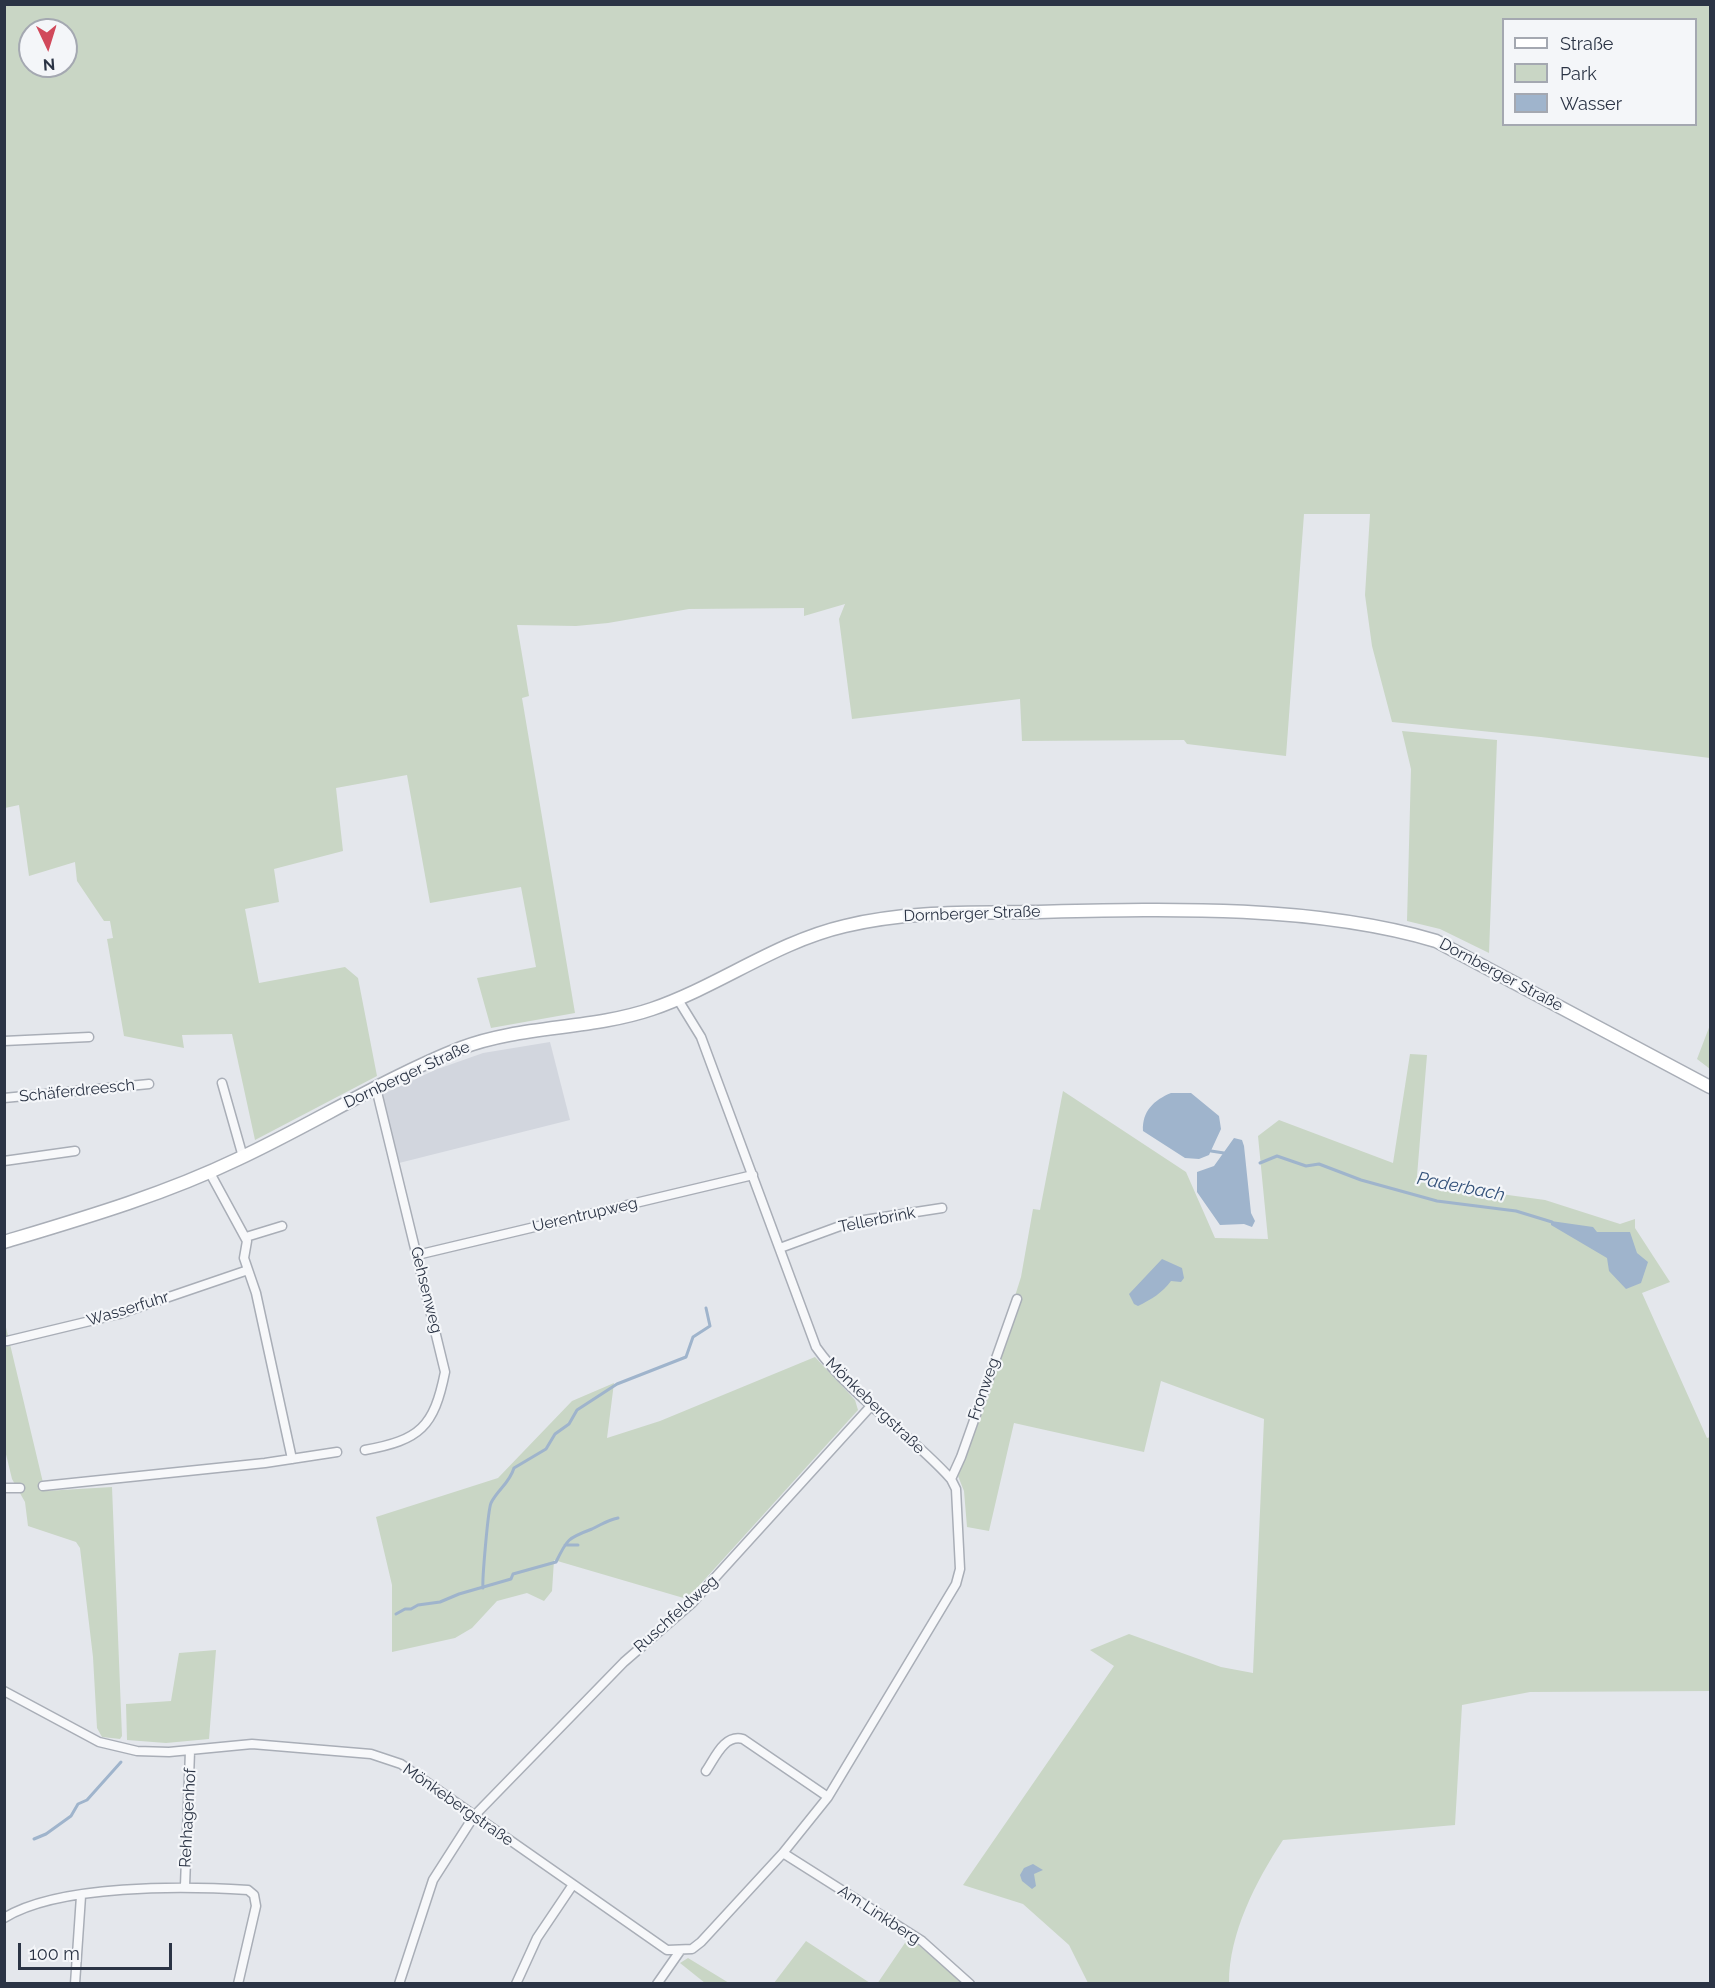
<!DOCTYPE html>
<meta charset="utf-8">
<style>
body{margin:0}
#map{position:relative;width:1715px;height:1988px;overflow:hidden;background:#e4e7ec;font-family:Raleway,sans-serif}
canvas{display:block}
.frame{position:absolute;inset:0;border:6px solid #2b3445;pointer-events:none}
.legend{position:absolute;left:1502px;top:18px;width:195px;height:108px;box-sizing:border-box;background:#f4f6f9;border:2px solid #a4a8b1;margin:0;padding:8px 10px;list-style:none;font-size:18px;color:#2b3445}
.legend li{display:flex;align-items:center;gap:12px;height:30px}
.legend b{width:30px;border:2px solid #a4a8b1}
.north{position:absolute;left:18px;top:18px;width:60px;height:60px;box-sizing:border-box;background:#f4f6f9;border:2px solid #a4a8b1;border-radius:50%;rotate:176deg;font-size:16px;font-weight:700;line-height:24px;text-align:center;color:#2b3445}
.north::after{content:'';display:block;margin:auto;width:21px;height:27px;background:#d1495b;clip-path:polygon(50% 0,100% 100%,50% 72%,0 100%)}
.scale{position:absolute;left:18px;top:1943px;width:154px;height:27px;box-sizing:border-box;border:3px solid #2b3445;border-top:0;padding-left:8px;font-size:18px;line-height:21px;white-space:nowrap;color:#2b3445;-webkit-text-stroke:4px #f4f6f9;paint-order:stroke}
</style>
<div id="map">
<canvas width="1715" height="1988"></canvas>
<div class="frame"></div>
<ul class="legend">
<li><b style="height:8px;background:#fff"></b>Straße</li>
<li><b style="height:16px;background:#c9d6c5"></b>Park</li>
<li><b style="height:16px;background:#9fb4cc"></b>Wasser</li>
</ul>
<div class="north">N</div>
<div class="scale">100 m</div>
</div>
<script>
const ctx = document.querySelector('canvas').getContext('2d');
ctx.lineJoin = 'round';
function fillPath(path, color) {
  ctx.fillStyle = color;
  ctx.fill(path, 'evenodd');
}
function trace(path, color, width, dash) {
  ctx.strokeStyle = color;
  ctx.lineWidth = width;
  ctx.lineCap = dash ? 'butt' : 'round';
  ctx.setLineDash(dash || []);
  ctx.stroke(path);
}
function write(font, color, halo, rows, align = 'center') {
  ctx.font = font + ' Raleway,sans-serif';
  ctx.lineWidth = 4.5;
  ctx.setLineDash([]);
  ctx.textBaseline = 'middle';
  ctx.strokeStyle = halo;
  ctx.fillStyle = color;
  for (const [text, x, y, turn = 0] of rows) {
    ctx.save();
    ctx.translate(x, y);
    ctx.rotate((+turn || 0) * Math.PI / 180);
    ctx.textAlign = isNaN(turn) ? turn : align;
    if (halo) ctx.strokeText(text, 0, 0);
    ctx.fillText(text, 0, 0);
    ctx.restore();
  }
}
fillPath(new Path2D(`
 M550,1042l20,78 -171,43 -18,-68 54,-25 48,-17z`), '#d2d6de');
fillPath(new Path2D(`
 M4,5h1706v753l-169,-21 -149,-15 -20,-76 -7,-51 5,-81h-66l-18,242 -99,-12 -3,-4 -162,1 -2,-42 -168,20 -13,-100 6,-15 -41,12v-8l-115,1 -81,14 -32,3 -59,-1 12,71 -7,2 53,315 -84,15 -14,-50 59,-11 -15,-80 -91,16 -23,-128 -71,13 7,63 -69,18 5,33 -34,7 14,74 86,-16 13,11 19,98 -122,64 -23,-106 -50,1 2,13 -60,-12 -17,-97 6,-1 -3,-17h-6l-27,-40 -2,-19 -46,14 -10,-71 -14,3zM1504,20h192v104h-192zM30,30h36v36h-36z
 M1402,731l95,9 -8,213 -49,-24 -33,-8 4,-152z
 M1710,1025v44l-13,-10z
 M1410,1054l17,1 -10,121 32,11 96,13 75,24 15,-5v9l35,54 -28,11 65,145 3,-1v254l-180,1 -68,13 -7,120 -172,15c-27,41 -54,93 -54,143h-141l-19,-38 -46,-41 -60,-19 151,-219 -24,-16 39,-16 92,33 32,6 11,-254 -103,-38 -17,71 -130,-29 -25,108 -22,-4 -3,-36 -6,-15 63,-180h-6l6,-19 12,-68 7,1 23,-119 123,81 29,66 53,1 -10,-103 21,-16 114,43z
 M4,1319l41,172 67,-4 10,249 -2,3 -18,-2 -5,-9 -4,-71 -13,-109 -4,-6 -48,-16 -3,-24 -13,-23 -8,-33z
 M815,1357l40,43 3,10 -171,189 -133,-39 -2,31 -8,10 -17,-8 -30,8 -25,27 -17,10 -63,14v-67l-16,-68 122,-39 74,-77 42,-18 -7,55 53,-17z
 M216,1650l-7,89 -43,4 -39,-3 -1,-36 45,-3 8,-48z
 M909,1937l54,46 -86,1z
 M806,1941l64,42h-96z
 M688,1958l41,25h-24l-25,-20z`), '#c9d6c5');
fillPath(new Path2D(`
 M1171,1093h20l28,23 2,13 -12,26 -10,4 -14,-1 -42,-27c-1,-20 11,-31 28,-38z
 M1234,1138l8,2 2,6 7,67 4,8 -3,6 -8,-3 -24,1 -23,-33v-20l17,-6z
 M1551,1221l42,6 4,5h33l7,21 11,9 -7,21 -15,6 -17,-18 -2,-13 -56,-33z
 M1162,1259l20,9 2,10 -3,4 -10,-1c-9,12 -19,18 -33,25l-4,-2 -5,-10z
 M1033,1864l10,6 -9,4 2,12 -4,3 -10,-8 -2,-6 4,-7z`), '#9fb4cc');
trace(new Path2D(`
 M1211,1151l13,2
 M1260,1163l17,-7 29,10 13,-2 42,16 76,21 79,10 36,11
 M565,1545h13
 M483,1588c-1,-8 5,-78 8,-85 7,-14 18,-19 23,-35l32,-19 9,-15 14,-10 8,-14 40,-26 69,-27 7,-20 17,-11 -4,-18
 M396,1614l9,-5h6l7,-4 22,-3 19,-8 52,-15 2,-5 43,-12c11,-23 12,-24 36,-33 9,-4 15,-9 26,-11
 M34,1839l12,-5 25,-18 7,-12 9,-4 34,-38`), '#9fb4cc', 3);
const street = new Path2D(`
 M4,1041l85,-4
 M222,1083l21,74
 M4,1098l145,-14
 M4,1161l71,-10
 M210,1173l37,68 -3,17 12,35 36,166
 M246,1237l36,-11
 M780,1248l71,-26 91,-14
 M417,1255l336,-80
 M7,1341l112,-27 129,-44
 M365,1450c55,-10 69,-23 80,-78l-69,-284
 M951,1479l10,-22 56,-158
 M43,1486l222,-23 72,-11
 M4,1488h16
 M4,1691l95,51 38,9 32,1 83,-8 119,10 30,10 266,186 25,-1 9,-7 82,-89 45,-56 128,-213 4,-15 -4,-80 -5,-10c-42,-47 -99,-81 -135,-132l-115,-310 -24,-39
 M706,1771c9,-13 18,-37 37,-32l85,58
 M783,1853l139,88 48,43
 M185,1886l5,-135
 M4,1918c55,-34 180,-32 244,-28l6,5 2,11 -18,78
 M75,1984l6,-88
 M399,1984l34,-104 41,-64 150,-154 68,-59 179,-197
 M516,1984l21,-46 35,-52
 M657,1984l23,-33`);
const secondary = new Path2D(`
 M4,1242c80,-24 159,-47 234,-83 75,-35 145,-80 223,-111 60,-23 129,-18 191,-39 67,-23 124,-67 193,-83 62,-15 125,-13 187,-14 130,-3 279,-8 404,29l274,146`);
trace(street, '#a9aeb7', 11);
trace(secondary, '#a9aeb7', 15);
trace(street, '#f7f8fa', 8);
trace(secondary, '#fff', 12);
write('16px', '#2b3445', '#f4f6f9', [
 ["Dornberger Straße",972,914,-2],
 ["Dornberger Straße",1501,975,28],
 ["Dornberger Straße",407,1075,-25],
 ["Schäferdreesch",77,1091,-6],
 ["Uerentrupweg",585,1215,-13],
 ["Tellerbrink",877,1220,-11],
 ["Gehsenweg",426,1290,76],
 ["Wasserfuhr",128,1309,-17],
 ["Fronweg",984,1389,-71],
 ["Mönkebergstraße",875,1406,44],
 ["Ruschfeldweg",676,1614,-42],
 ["Mönkebergstraße",458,1805,35],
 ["Rehhagenhof",188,1818,-87],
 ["Am Linkberg",879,1915,33]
]);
write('italic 18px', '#34527a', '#f4f6f9', [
 ["Paderbach",1461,1187,11]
]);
</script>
